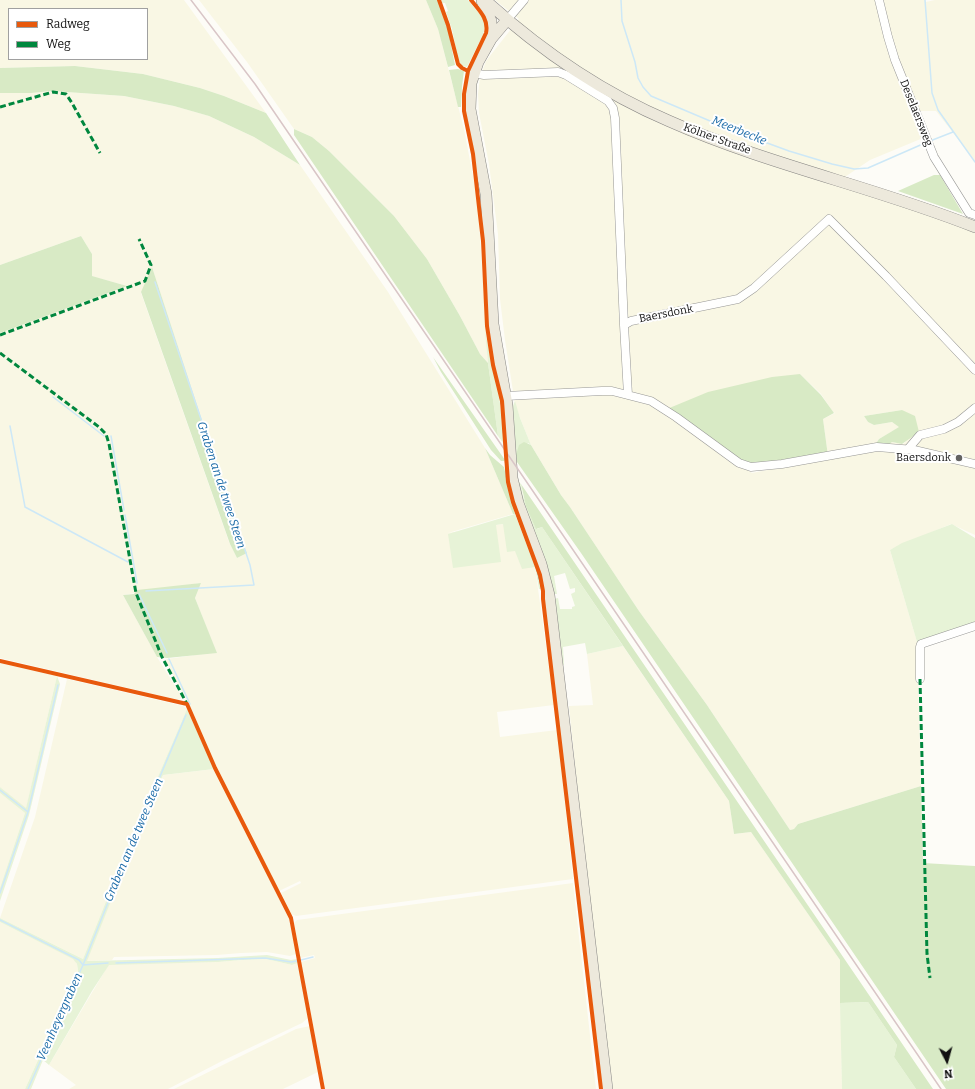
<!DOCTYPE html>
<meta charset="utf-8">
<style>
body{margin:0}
#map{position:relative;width:975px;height:1089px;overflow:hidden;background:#fdfcf7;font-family:Bitter,serif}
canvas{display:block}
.legend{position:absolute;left:8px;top:8px;width:140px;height:52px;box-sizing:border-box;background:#fff;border:1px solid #a0a0a0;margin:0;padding:5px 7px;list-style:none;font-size:12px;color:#111}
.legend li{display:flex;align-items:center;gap:8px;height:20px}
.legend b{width:20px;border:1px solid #a0a0a0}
.north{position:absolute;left:927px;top:1041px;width:40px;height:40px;-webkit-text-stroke:3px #fff;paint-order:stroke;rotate:174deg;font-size:11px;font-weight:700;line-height:16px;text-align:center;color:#111}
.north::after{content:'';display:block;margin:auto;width:14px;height:18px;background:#111;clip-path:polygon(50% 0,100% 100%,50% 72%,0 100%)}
</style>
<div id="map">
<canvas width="975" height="1089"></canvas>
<ul class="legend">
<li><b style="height:5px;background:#e8590c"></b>Radweg</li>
<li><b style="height:5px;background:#00873e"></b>Weg</li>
</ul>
<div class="north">N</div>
</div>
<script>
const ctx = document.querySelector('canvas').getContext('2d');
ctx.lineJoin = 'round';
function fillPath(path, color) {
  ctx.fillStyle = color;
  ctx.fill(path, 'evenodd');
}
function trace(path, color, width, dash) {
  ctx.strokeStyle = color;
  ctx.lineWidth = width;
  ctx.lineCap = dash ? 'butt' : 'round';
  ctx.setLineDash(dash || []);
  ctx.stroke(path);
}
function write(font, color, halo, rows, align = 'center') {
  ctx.font = font + ' Bitter,serif';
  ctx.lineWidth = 4;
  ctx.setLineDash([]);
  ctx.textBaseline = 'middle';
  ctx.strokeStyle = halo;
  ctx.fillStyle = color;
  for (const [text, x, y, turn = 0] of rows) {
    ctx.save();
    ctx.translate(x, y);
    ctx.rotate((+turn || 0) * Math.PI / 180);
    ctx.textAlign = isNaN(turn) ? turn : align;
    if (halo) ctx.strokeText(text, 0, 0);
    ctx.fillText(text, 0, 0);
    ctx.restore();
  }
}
fillPath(new Path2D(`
 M0,0h184l82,113 -42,-17 -24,-8 -57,-14 -68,-8 -75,2zM9,9h138v50h-138z
 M199,0h227l12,29 26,100 14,74 10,160 -8,-9 -20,-38 -33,-57 -33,-43 -65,-65 -17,-14 -18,-8 -47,-67z
 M495,0h382l10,49 36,89 -53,22 -34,23 139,49v230l-88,-16 5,-4 11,2 6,-5 -7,-29 -38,6 4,6 6,3 18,-3 8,5 -21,12 -4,6 -47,11 -5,-37 12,-6 -2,-1 -12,-18 -21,-20 -102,59 54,40 124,-24 28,2 71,15v69l-24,-11 -61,26 27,92 4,144 -123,38 -4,5 -4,1 -83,-125 -68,-94 -69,-104 -9,-12 -30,-50 -11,-27 -5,-14 -10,-64 -5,-41 -2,-65 -9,-70 -10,-51 -1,-19 2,-17 6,-16 33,-42z
 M881,0h44l1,2 9,-2h40v161l-39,-50h-19l-25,-63z
 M52,91l72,5 50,10 35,10 45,21 46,28 88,127 97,156 28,66 -65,19 55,-9 12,26 20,17 19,138 -57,7 3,25 57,-7 16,149 -277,37 -5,-2 -10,-21 20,-10 -1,-2 -21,10 -45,-88 -27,-56 -18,-42 -23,-44 1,-2 49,-7 -21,-54 6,-15 -78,12 34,62 25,40 -3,3 -179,-42v-325l127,-47 -36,-10 1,-22 -11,-18 -81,29v-172h31zM152,267l66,204 23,69 6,13 -10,5 -8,-16 -88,-249z
 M623,646l106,155 5,33 17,-2 89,128 2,129h-229l-21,-154 -23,-229 24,-1 -6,-51z
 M0,663l57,13 -31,133 -26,-22z
 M67,679l116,27 4,3 -60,140 -44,110 -83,-41 35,-101z
 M214,769l75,149 7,36 -6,2 -23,-4 -26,1 -24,2 -103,2 -2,3 -26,1 45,-110 32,-76z
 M0,793l25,20 -25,75z
 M573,883l23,206h-271l-24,-127 14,-4 -1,-3 -14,3 -6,-35 3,-3z
 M0,922l74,37 3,5 1,7 -53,118h-25z
 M266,959l26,6 6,-2 10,55 -6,5 -80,38 -54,28h-99l7,-4 -27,-20 60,-101 109,-2 24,-2z
 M310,1026l8,46 -35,17h-109l122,-60z`), '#f9f7e4');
fillPath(new Path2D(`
 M441,0h27l15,18 2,9 -2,8 -16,32 -5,-1 -4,-7 -6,-30 -6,-17 2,-1 -3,-8h-3z
 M485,331l7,34 7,29 5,50 -6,-8 -10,-73z
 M515,401l5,17 11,27 -3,-2 -12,12 1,7 -3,-3 -2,-51z
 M518,481l3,3 2,12 14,33 5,-2 81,119 -36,8 -2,-11 -22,4 1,18 -2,-1 -8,-65 4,-1 2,11h12v-2l3,-1 -4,-12 4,-2v-4l-5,1 -5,-16 -11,3 3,18h-4l-29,-86z
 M515,514l21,54 5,21h-2l-4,-22 -13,2 -7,-18 -8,1 -4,-28 -7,1 5,37 -48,6 -5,-34z
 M952,524l23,14v86l-58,18 -27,-92 12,-7z
 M57,676l3,8 -31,131 -29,86v-13l25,-75 -25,-20v-6l26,21z
 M187,709l27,60 -51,6 -32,76 -44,110 131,-3 49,-3 24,5 6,-1 1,4 -6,2 -26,-6 -24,1 -24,2 -109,3 -17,26 -43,74 -6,-5 -12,29h-6l53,-118 -1,-7 -4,-5 -73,-37v-4l83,41 44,-110z
 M868,1002l29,43 -3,12 22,32h-74l-2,-86z`), '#e7f3d7');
fillPath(new Path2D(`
 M426,0h11l1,1 10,29 7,35 -7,2 -10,-38z
 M75,66l68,8 57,14 24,8 42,17 34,52 -46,-28 -45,-21 -35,-10 -50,-10 -72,-5 -21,2h-31v-25z
 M458,69l6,2 -2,15 -1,21h-3l-9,-37z
 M294,129l18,8 17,14 65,65 33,43 33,57 20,38 8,9 10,73 -204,-301z
 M934,175h6l23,39 -65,-23z
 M81,236l11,18v22l35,10 -127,47v-68z
 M152,267l89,273 6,13 -10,5 -7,-14 -89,-252z
 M433,357l72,103 -1,1h-3l-10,-11 -50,-78z
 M800,374l21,21 13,18 -11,6 5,37 -62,10 -27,-4 -72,-53 41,-17 64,-15z
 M902,410l13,6 4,16 -17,12 -10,-2 -5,4 -12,-1 4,-6 20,-12 -7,-5 -18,3 -6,-3 -4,-6z
 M524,442l7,3 30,50 9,12 69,104 68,94 83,125 4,-1 4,-5 123,-38 2,77 52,3v223h-29l-365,-536 -64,-91 -1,-7 3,-10z
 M485,448l5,7 14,12 6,28 5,19h-2z
 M521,484l412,605h-17l-22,-32 3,-12 -29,-43 -28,1v-43l-89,-128 -17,2 -5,-33 -187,-274 -6,2 -10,-23z
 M201,583l-6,15 22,55 -50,5 -10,-1 -34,-62 11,-1 3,-4z`), '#d8eac5');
trace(new Path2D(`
 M621,0l1,21 13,41 3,16 5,9 8,9 78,33 60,22 43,13 22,5 14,-1 57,-25
 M925,0l7,93 6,17 37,52
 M930,141l23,-9
 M53,397l51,39
 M10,426l15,81 103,55
 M111,436l13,74
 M125,515l12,68
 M146,591l108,-6 -4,-20 -95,-283
 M139,594l28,59
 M169,659l21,45
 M0,790l28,22 -28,81
 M28,812l30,-127
 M0,920l79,40 4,5 -55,124
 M301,960l12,-3
 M116,963l149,-5 26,4 6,-1
 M83,965l46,-115 57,-135
 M83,965l25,-2`), '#cde8f7', 1.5);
const minor = new Path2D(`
 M879,0l9,37 7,23 39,97 35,56 6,2
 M507,20l17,-20
 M473,73l11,2 74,-3 8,3 42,26 5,7 2,10 9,207
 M628,395l-4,-70 7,-4 107,-22 16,-11 75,-69 57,57 89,94
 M506,396l96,-5h10l39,10 25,16 63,46 12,4 31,-3 95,-17 37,3 61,14
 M908,449l12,-14 24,-6 14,-7 17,-14
 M920,679v-32l1,-3 54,-18`);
const major = new Path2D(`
 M485,0c54,49 116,92 184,121 99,44 206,66 306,106
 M482,1l9,20v18
 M507,20l-16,19 -13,23 -7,21 -1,26 16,85 7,130 14,81 5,73 6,25 23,61 8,31 58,494`);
trace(minor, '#979795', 9);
trace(major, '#858482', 12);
trace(minor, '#fffffe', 8);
trace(major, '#ede9dc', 11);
trace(new Path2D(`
 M191,0l64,84 686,1005`), '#d9c6c7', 1.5);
trace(new Path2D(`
 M0,107l53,-15 13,2 6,9 28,50
 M0,335l145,-54 6,-16 -12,-26
 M0,353l99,74 7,7 3,10 27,149 26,64 25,47
 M920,679l7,275 3,24`), '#00873e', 3, [6, 3]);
trace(new Path2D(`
 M439,0l9,25 10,39 4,4 6,3
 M471,0c8,10 18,19 15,33l-18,38 -4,23v17l9,43 6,53 4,34 4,85 6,39 9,36 6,81 5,20 27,73 3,16v8l58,490
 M0,661l187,43 28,64 76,150 32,171`), '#e8590c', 4);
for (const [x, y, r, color] of [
 [959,458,4,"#646362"]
]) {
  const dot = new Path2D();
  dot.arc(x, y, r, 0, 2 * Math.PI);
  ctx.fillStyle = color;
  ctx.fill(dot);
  trace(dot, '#fff', 1.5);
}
write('11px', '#111', '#fff', [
 ["Deselaersweg",916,113,68],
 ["Kölner Straße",717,139,20],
 ["Baersdonk",666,314,-11]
]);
write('11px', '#111', '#fff', [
 ["Baersdonk",951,458]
], 'right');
write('italic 12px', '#1768a6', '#fff', [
 ["Meerbecke",739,131,22],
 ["Graben an de twee Steen",221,485,72],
 ["Graben an de twee Steen",134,840,-67],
 ["Veenheyergraben",60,1017,-66]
]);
</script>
